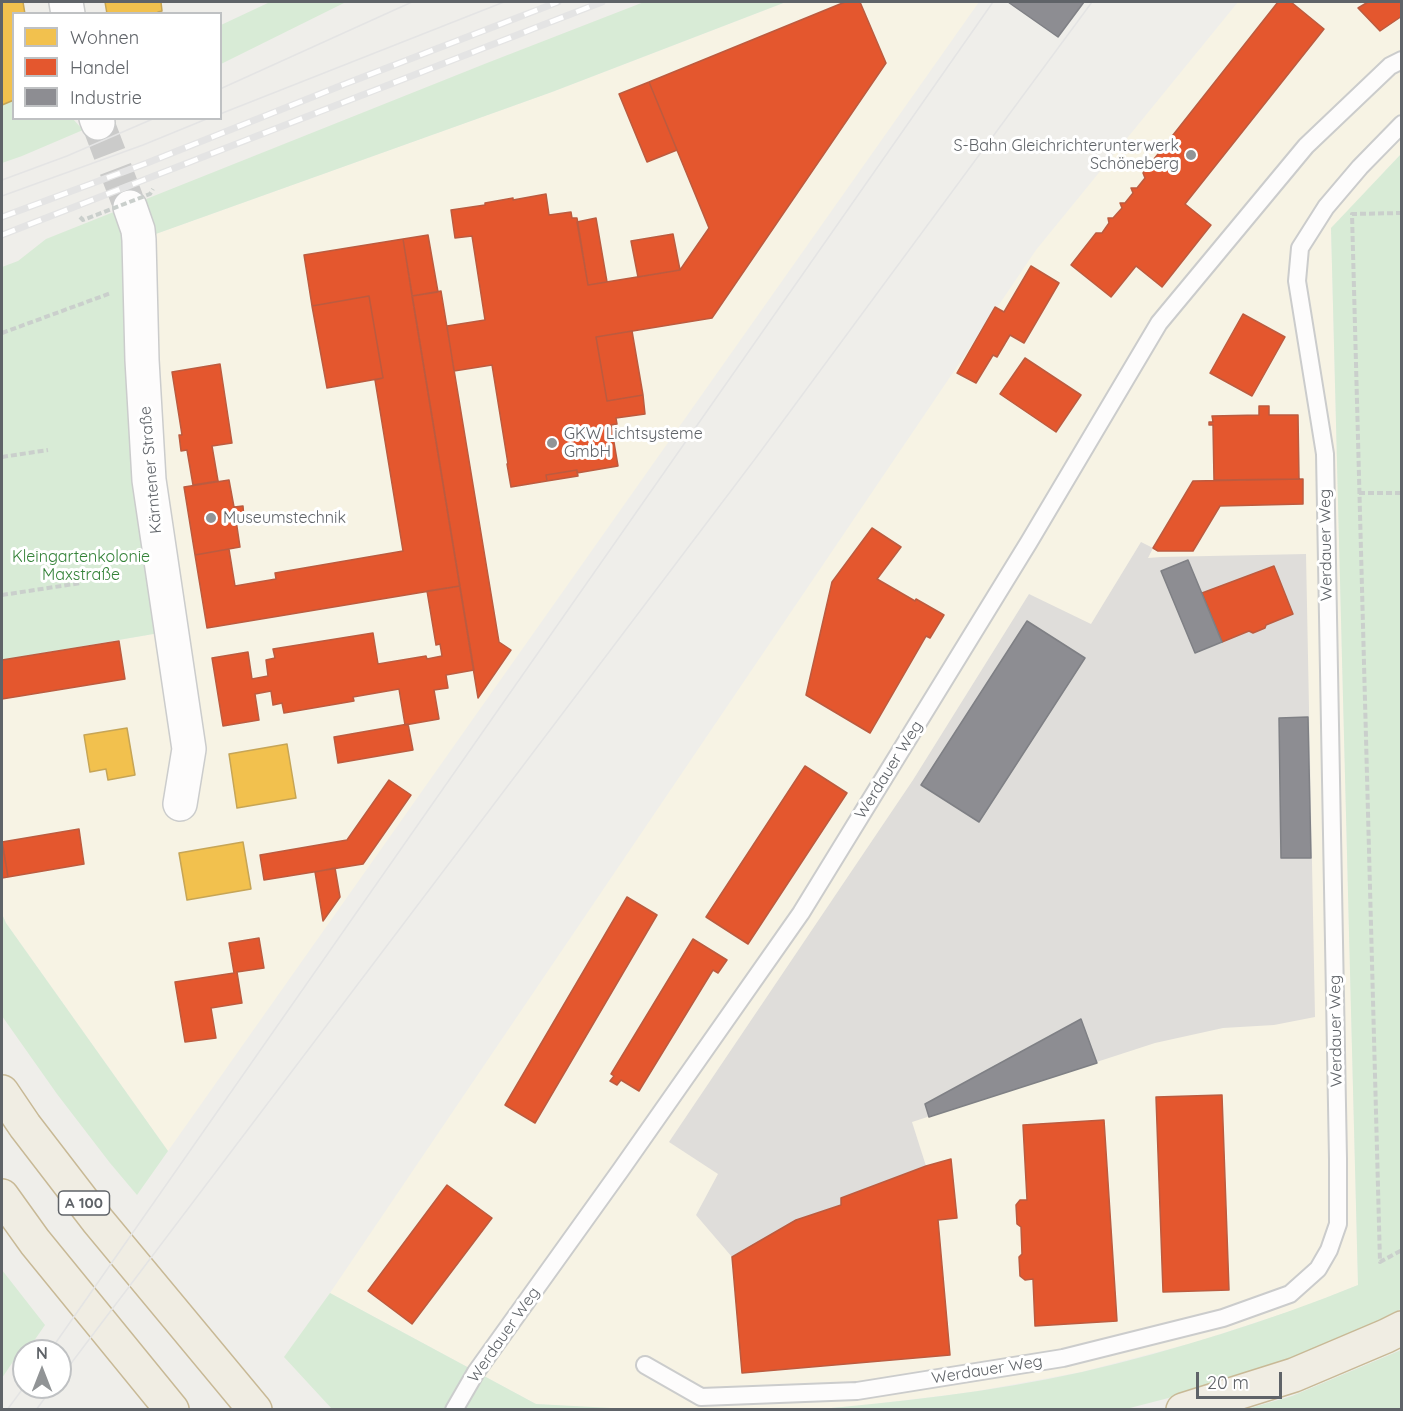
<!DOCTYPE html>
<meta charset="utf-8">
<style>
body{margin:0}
#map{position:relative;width:1403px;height:1411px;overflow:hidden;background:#efeeea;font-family:Quicksand,sans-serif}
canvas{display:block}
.frame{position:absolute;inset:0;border:3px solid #5f6368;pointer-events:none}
.legend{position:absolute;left:12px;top:12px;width:210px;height:108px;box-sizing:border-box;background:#fff;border:2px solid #bfc1c3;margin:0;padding:8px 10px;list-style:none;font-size:18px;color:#5f6368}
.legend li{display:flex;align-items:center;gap:12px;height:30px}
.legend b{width:30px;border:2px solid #bfc1c3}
.north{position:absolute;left:12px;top:1339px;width:60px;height:60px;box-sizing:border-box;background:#fff;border:2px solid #bfc1c3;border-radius:50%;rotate:0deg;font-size:16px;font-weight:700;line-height:24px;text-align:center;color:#5f6368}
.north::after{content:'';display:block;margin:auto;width:21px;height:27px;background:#919496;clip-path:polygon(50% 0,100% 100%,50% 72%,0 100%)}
.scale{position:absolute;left:1196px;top:1372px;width:86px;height:27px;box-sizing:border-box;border:3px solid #5f6368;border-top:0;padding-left:8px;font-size:18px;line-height:21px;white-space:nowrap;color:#5f6368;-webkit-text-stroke:4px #fff;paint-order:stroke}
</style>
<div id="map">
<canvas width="1403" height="1411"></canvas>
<div class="frame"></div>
<ul class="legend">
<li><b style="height:16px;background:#f2c14e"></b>Wohnen</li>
<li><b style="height:16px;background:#e4572e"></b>Handel</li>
<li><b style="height:16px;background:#8d8d92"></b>Industrie</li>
</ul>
<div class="north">N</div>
<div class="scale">20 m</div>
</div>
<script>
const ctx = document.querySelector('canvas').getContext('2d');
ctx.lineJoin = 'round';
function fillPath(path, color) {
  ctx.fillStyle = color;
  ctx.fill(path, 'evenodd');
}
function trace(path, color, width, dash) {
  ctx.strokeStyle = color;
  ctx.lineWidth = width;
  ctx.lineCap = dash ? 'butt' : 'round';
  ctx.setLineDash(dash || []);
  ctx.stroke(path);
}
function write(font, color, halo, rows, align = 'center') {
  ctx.font = font + ' Quicksand,sans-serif';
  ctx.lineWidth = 6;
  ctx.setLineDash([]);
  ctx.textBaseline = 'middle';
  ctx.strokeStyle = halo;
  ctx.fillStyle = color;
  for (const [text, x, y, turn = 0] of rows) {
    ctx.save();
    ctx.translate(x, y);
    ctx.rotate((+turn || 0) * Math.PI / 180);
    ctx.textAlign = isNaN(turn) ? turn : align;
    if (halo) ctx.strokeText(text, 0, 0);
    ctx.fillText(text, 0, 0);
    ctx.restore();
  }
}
fillPath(new Path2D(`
 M786,2h193l-811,1149 -162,-228 -4,-9v-254l169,-29 -32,-391 413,-148z
 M1238,2h163v152l-70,75 27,1056 -55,22 -107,35 -115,30 -109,20 -106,13 -58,5h-178l-94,-6 -206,-111 706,-1043z`), '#f7f3e4');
fillPath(new Path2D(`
 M1141,542l12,6 -5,10 13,-1 145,-3 9,463 -41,8 -51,3 -68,15 -243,79 14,44 -194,91 -36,-42 22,-41 -49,-32 244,-362 116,-186 62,30z`), '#dfddda');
fillPath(new Path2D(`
 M270,2h76l-125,62v-39z
 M644,2h142l-234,90 -413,148 32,391 -169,29v-393l16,-6 28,-22 441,-176z
 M13,100l1,18 59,1 10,11 -61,26 -20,7v-58z
 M1401,154v1155l-53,27 -58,24 -110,35 -54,14 -318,1c91,-8 184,-18 274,-38 94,-22 187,-51 276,-87l-27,-1057z
 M2,914l4,9 162,228 -31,44 -27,-32 -53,-69 -55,-78z
 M2,1270l43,55 -18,26h-3v3l-8,3 -14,21z
 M330,1293l206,111 94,5h-298l-48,-52z
 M1401,1350v59h-154l45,-13z`), '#d8ebd6');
const homes = new Path2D(`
 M2,2h21l2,12h-11v86l-12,5z
 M105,2h56l1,9 -4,1v2h-51z
 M127,728l8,47 -27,5 -2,-11 -16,3 -6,-37z
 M287,744l9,54 -59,10 -8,-54z
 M243,842l8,47 -64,11 -8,-47z`);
fillPath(homes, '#f2c14e');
trace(homes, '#c6a556', 1.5);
const shops = new Path2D(`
 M845,2h15l26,61 -174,255 -116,19 11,64 36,-6 2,19 -29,4 1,6 -6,1 7,41 -41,7v-3l-31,5 1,6 -36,6 -4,-23h1l-16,-99 -38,6 -7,-45 38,-6 -13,-84 -17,2 -4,-28 34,-5v-2l28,-5v2l33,-6 3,21 22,-3 1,6h5l11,67 92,-15 29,-42 -60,-146z
 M1278,2h13l33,27 -139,175 26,21 -49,62 -26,-21 -25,31 -40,-32 25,-32h6l7,-10 -1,-5h5l9,-10 -2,-5h5l8,-10 -2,-5h6l8,-10 -2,-5z
 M1368,2h34v14l-22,15 -22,-23z
 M649,82l28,68 -30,12 -28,-68z
 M596,218l11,64 -19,3 -11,-63z
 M673,234l7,36 -42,7 -7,-36z
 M428,235l10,57 -26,4 -9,-57z
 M403,239l57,347 -253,42 -12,-73 34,-6 6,37 41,-7 -1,-6 128,-22 -28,-171 8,-2 -14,-82 -57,10 -8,-51z
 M1031,266l28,17 -35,60 -14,-8 -13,22 -4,-2 -17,28 -19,-10 38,-66 9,5z
 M441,291l58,351 12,8 -33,48 -66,-402z
 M369,296l14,82 -56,10 -15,-82z
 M1243,314l42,23 -33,59 -42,-23z
 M632,331l11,64 -36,6 -11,-64z
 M1025,358l56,37 -25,37 -56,-38z
 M220,364l12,79 -20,3 6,35 -25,4 -6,-35 -6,1 -2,-16h3l-10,-63z
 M1259,406h10v9h29l1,64 -85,1 -1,-55h-4v-3h4l-1,-6 47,-1z
 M577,470l1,6 -31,5 -1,-6z
 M1303,479v25l-83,2 -27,45h-35l-5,-3 40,-67z
 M229,480l5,27 9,-1 1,13 -8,1 4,27 -45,8 -11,-68z
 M872,528l29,19 -24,32 38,22 1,-2 28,16 -14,23 -4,-2 -56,97 -64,-38 26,-113z
 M1274,566l19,48 -27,11 -1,3 -12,5 -4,-2 -27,11 -20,-49z
 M460,586l14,84 -28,5 2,13 -14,2 5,29 -34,6 -6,-36 -46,8 1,4 -70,12 -2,-10 -9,2 -2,-14 -16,3 4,26 -36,6 -11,-68 36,-6 4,27 16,-3 -2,-16 9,-2 -2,-9 100,-16 5,31 48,-8 1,3 15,-3 -2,-12 -4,1 -9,-54z
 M119,641l6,38 -123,20v-39z
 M408,724l5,26 -75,13 -4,-26z
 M805,766l42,27 -99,151 -42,-27z
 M389,780l22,15 -48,69 -99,16 -4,-25 87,-15z
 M79,829l5,35 -76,13 -6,-35z
 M2,846h1l5,31 -6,1z
 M335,868l5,29 -17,24 -8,-49z
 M627,897l30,18 -122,208 -30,-18z
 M259,938l5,30 -27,4 5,31 -31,5 5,30 -31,4 -10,-60 59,-9 -5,-30z
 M693,939l34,21 -9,13 -5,-3 -74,121 -18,-11 -4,5 -7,-4 4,-5 -3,-2z
 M1222,1095l7,195 -66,2 -7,-195z
 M1104,1120l13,201 -82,5 -2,-47 -8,1 -5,-4 -1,-19 3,-3 -1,-27 -4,-3 -1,-19 4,-5h7l-4,-75z
 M951,1159l6,59 -19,2 12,135 -208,18 -10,-116 64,-37 45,-15v-7l85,-32z
 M447,1185l45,33 -80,106 -44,-33z`);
fillPath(shops, '#e4572e');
trace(shops, '#bc5b3f', 1.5);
const industry = new Path2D(`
 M1008,2h76l-26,35z
 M1188,560l34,82 -27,11 -34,-82z
 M1027,621l58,37 -106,164 -58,-37z
 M1308,717l3,141h-30l-2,-140z
 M1081,1019l16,44 -168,54 -4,-13z`);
fillPath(industry, '#8d8d92');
trace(industry, '#7f8085', 1.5);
trace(new Path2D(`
 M98,123l32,84`), '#cbcbca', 33, [33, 16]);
const service = new Path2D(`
 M645,1365l56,32 156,-6 206,-33 160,-40 67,-24 28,-25 11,-19 9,-26v-65l-13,-705 -28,-173 3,-33 26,-41 34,-40 42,-43
 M454,1410l22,-38 144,-201 181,-258 228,-371 130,-219 147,-177 84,-80 12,-6`);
const minor = new Path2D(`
 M66,2l2,12
 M96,118l2,5
 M130,207l8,23 1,10 3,120 7,120 40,269 -9,55`);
const motorway = new Path2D(`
 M2,1092l23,34 73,95 157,189
 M2,1196l33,46 137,168
 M1183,1410l111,-35 92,-39 16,-8`);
trace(service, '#cbcccc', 20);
trace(minor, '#cbcccc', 36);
trace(motorway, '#c8b996', 36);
trace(new Path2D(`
 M1402,213l-50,1 28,1048 22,-12
 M2,333l109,-40
 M2,457l46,-7
 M1359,493h43
 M2,595l79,-12`), '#cacfcc', 4, [6, 3]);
trace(service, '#fdfcfc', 16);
trace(minor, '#fdfcfc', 33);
trace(motorway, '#f0ede3', 33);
trace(new Path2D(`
 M220,89l192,-87
 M220,114l284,-112
 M2,180l65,-24 88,-38
 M2,196l141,-51 66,-27
 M50,1351l943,-1349
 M60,1378l695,-919 337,-457
 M7,1410l17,-23
 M36,1410l17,-23`), '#e4e4e4', 1.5);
const rail = new Path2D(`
 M2,217l145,-54 198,-79 213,-82
 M2,235l600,-233`);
trace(rail, '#e4e4e4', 7);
trace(rail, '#fff', 4.5, [14]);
trace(new Path2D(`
 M80,217l3,3 67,-26 3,-5`), '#cacfcc', 4, [6, 3]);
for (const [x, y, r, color] of [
 [1191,155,6,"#919496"],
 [552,443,6,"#919496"],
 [211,518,6,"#919496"]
]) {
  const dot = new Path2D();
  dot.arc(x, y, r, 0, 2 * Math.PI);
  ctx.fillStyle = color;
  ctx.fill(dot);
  trace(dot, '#fff', 2);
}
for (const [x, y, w] of [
 [84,1203,51]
]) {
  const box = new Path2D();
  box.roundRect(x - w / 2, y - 12, w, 24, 4.5);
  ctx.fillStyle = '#fff';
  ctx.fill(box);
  trace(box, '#5f6368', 1.5);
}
write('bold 15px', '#5f6368', null, [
 ["A 100",84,1203]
]);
write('16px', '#5f6368', '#fff', [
 ["S-Bahn Gleichrichterunterwerk",1179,146,"right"],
 ["Schöneberg",1179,164,"right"],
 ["GKW Lichtsysteme",564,434],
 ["GmbH",564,452],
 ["Museumstechnik",223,518]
], 'left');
write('16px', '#5f6368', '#fff', [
 ["Kärntener Straße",151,470,-95],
 ["Werdauer Weg",1326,545,-91],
 ["Werdauer Weg",889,770,-58],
 ["Werdauer Weg",1336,1031,-91],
 ["Werdauer Weg",504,1335,-55],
 ["Werdauer Weg",987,1370,-9]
]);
write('16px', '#348238', '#fff', [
 ["Kleingartenkolonie",81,557],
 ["Maxstraße",81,575]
]);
</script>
